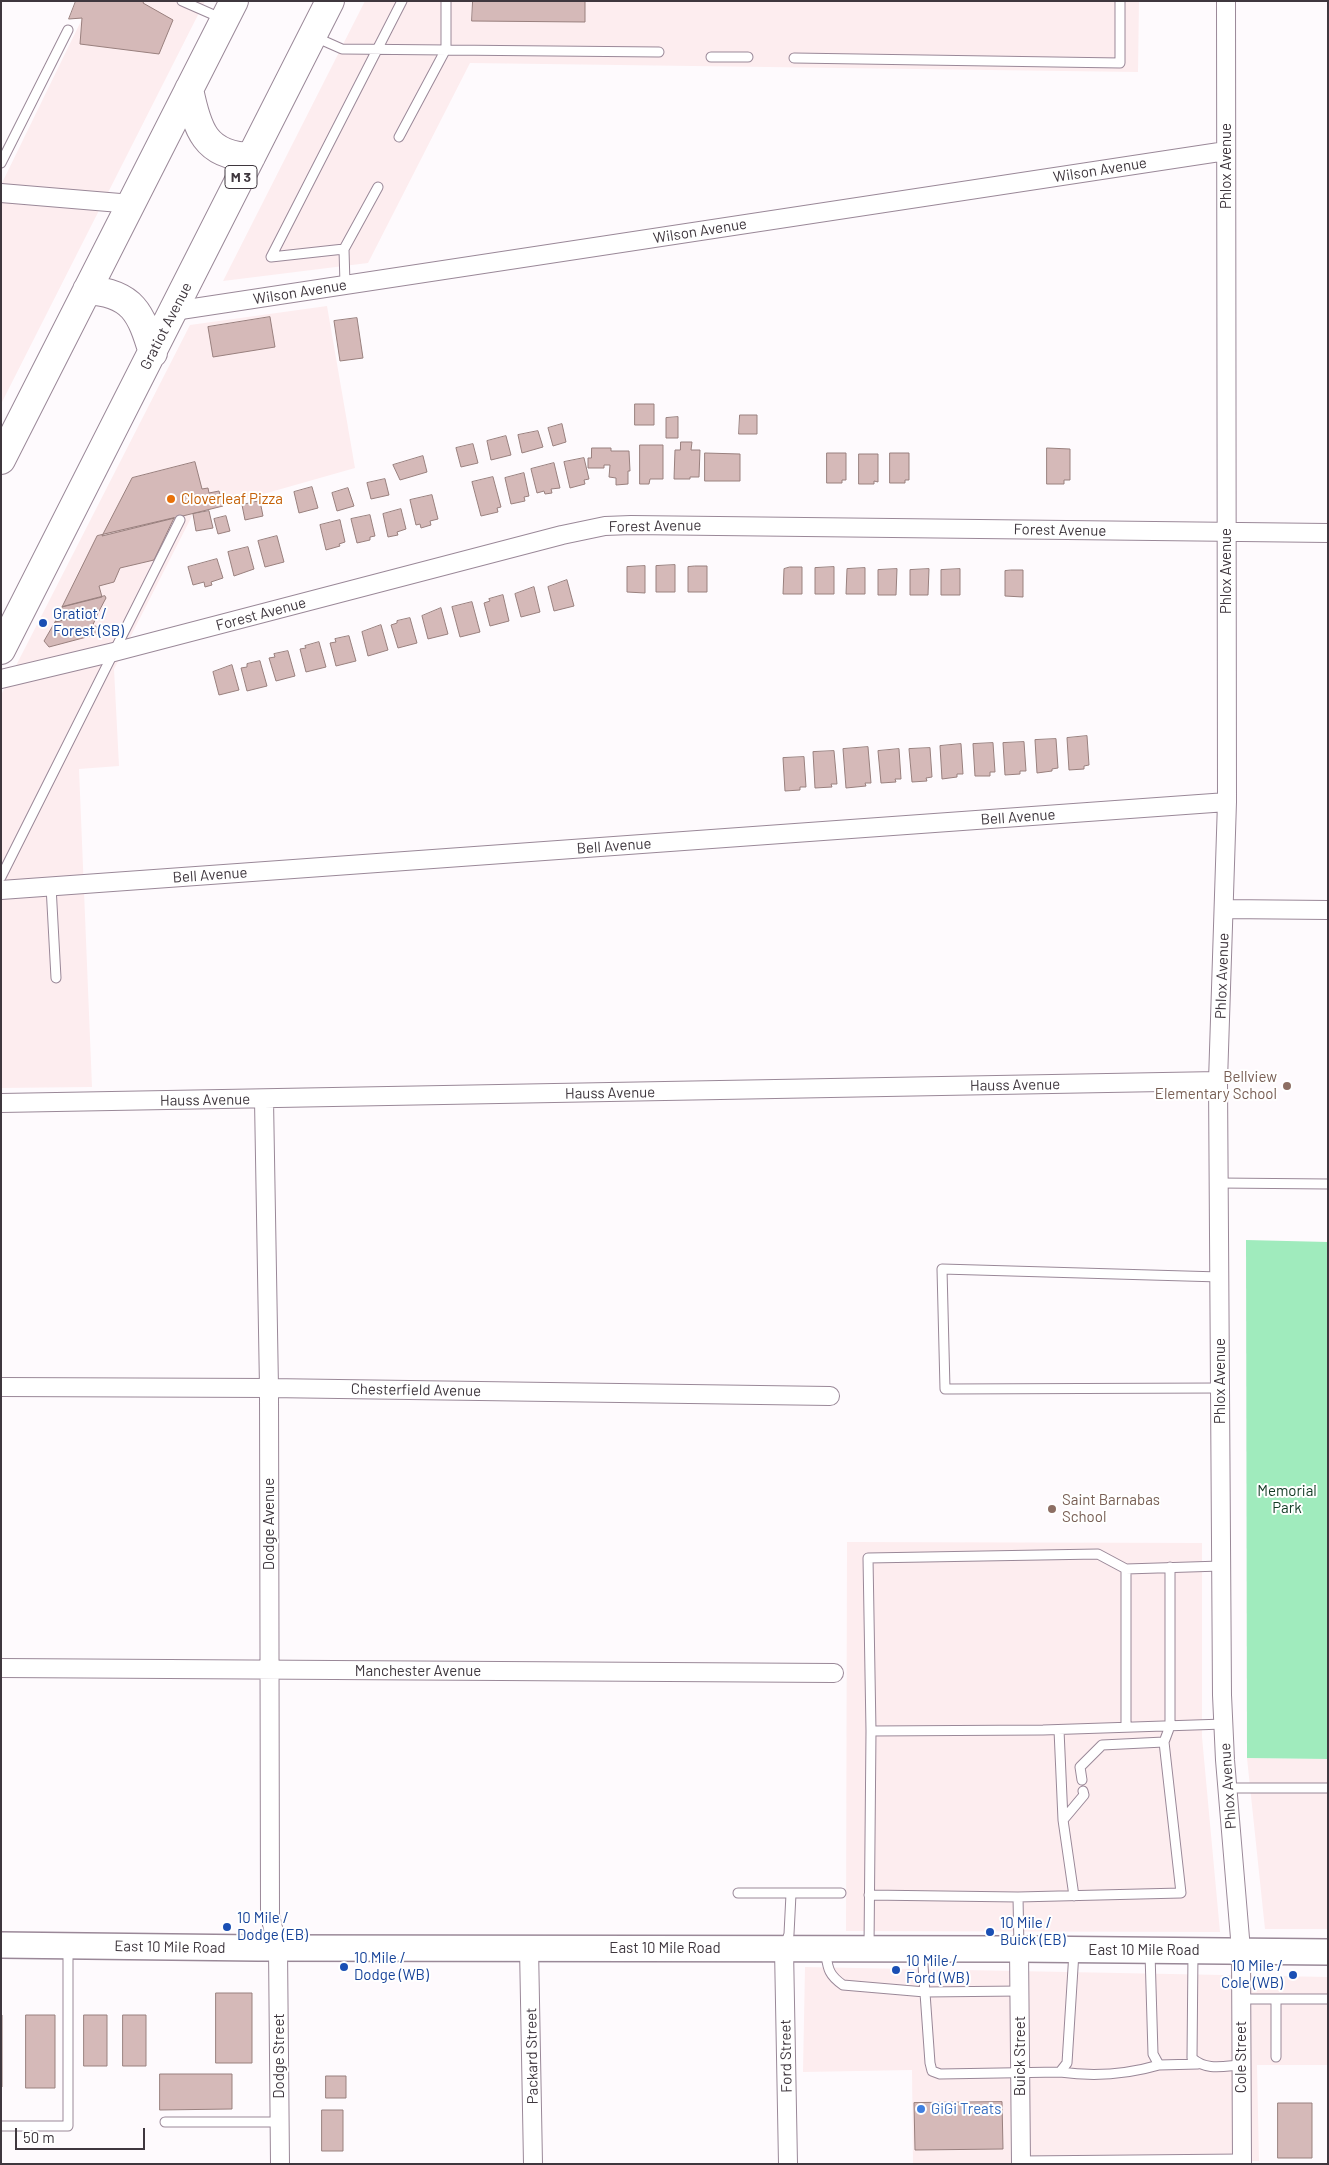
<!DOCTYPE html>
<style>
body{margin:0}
#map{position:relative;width:1329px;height:2165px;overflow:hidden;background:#fefafd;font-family:Barlow,sans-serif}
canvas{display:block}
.frame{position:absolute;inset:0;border:2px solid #3f373e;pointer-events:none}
.scale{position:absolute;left:15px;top:2128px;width:130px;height:22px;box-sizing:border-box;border:2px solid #3f373e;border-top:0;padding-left:6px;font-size:15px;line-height:18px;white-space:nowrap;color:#3f373e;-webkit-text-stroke:4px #fff;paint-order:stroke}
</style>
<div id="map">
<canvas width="1329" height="2165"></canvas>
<div class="frame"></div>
<div class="scale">50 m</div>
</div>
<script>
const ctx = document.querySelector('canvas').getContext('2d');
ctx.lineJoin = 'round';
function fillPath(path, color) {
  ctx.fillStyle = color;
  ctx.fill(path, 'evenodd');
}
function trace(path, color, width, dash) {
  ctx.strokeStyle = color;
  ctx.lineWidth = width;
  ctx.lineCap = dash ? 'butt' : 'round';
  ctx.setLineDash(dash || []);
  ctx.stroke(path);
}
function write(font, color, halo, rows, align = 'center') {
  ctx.font = font + ' Barlow,sans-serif';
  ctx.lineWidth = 4;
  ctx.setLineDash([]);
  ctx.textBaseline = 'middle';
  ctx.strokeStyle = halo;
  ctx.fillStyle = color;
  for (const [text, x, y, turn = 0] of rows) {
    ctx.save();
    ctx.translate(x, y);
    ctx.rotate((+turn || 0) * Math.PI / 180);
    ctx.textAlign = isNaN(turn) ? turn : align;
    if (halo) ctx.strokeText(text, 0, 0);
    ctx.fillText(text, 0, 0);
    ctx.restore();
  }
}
fillPath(new Path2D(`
 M76,1h129l-204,403v-219l81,-166h-13z
 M365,1h774l-1,71 -668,-9 -102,200 -145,18z
 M327,306l28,162 -162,46 -79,155 5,97 -40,3 13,318 -91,1v-393l189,-370z
 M847,1542l355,1v194l18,195 -374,-1z
 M1247,1758l81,1v170h-63z
 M805,1967l523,10v88h-71l2,96 -346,3 -1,-94 -109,2z`), '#fdedef');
fillPath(new Path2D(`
 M1246,1240l82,2v517l-81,-1z`), '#a0ebbd');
const building = new Path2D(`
 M76,1h68l-1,2 30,17 -14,34 -79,-10 2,-26 -13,1z
 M473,1h112v21l-113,-1z
 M270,317l5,30 -62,10 -5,-30z
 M357,318l6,40 -23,3 -6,-40z
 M635,404h19v21h-19z
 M740,415h17v19h-18z
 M678,417v21h-12v-20z
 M562,424l4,18 -13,4 -5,-18z
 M538,431l5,16 -21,6 -4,-18z
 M506,436l5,19 -20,5 -4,-19z
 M681,442h11l-1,8h9l-1,27h-9v2h-16l1,-29h5z
 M473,444l5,19 -17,4 -5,-19z
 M640,445h23v34h-13l-1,5h-9z
 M592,448h19v3h18l1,20h-2v13l-12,1v-7l-7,-1 1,-12h-6v3h-16v-10h3z
 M1047,448l23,1v31h-6v4h-17z
 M705,453l35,1v27h-35z
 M827,453h19v27h-4v3h-15z
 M890,453h19v27h-4v3h-15z
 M859,454h19v28l-4,-1v3h-15z
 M423,456l4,16 -27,8 -7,-15z
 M584,458l5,21 -5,1 1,4 -15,4 -6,-26z
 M195,462l7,27 6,-1 1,5 10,-2 4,15 -121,30 30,-58z
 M554,463l6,25 -9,1 1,4 -7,1 -1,-3 -7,2 -6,-24z
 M524,473l5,23 -5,1 1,4 -14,3 -6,-26z
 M493,477l8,30 -4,1 1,4 -17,4 -9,-34z
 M385,479l4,16 -18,4 -4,-16z
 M312,487l6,21 -19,5 -5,-21z
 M348,488l6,18 -17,5 -5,-18z
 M432,495l6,24 -8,2 1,4 -10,3 -1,-4 -4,1 -6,-25z
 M260,501l3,15 -18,4 -3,-15z
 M401,509l5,20 -9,3 1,3 -10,2 -5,-23z
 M209,511l4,17 -17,3 -3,-17z
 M370,515l5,21 -5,1v3l-13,3 -6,-24z
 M226,516l4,15 -12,3 -4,-15z
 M174,518l-20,42 -34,8 -6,14 -15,4 3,11 -40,10 35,-71z
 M340,520l5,22 -6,2 1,2 -14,4 -6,-25z
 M277,536l7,26 -19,5 -7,-26z
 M248,547l6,22 -20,7 -6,-24z
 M217,559l6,19 -12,4 1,3 -7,2 -1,-5 -11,3 -5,-18z
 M675,565v27h-19v-26z
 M645,566v27l-18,-1v-25z
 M695,566h12v26h-19v-25z
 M790,567h12v27h-19l1,-25z
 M834,567v27h-19v-26z
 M865,568v26h-19l1,-25z
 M897,569l-1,26h-18v-25z
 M929,569l-1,26h-18v-25z
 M960,569v26h-19v-25z
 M1011,570h12v27l-18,-1v-25z
 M567,580l7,26 -20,5 -6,-24z
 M534,587l6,25 -19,5 -6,-23z
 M503,595l6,26 -19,5 -6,-23 6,-2 -1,-2z
 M105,596l1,2 -8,15 -43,9 7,-15z
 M472,602l8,30 -20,5 -8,-30z
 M441,608l7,26 -20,5 -6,-23z
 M98,613l-6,14 4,-1 2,8 -49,13 -5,-6 11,-19z
 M410,618l7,25 -19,5 -7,-23 6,-2v-2z
 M381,625l7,25 -20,6 -6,-24z
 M349,636l7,25 -20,5 -6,-23 6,-1 -1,-3z
 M319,642l7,25 -20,5 -6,-23 6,-1 -1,-2z
 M288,651l7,25 -19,5 -7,-23 6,-1 -1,-3z
 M260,661l7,25 -20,5 -6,-23 6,-1v-3z
 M232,665l7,25 -20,5 -6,-23z
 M1087,736l2,29 -5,1v3l-15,1 -2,-32z
 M1056,739l2,29 -6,1v2l-15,2 -2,-33z
 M1024,742l2,29h-6v3l-15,1 -2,-32z
 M993,743l2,29h-5v4h-15l-2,-32z
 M961,744l2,30h-6v3l-15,2 -2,-33z
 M868,747l3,36h-6l1,3 -20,2 -3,-39z
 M930,748l2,29 -6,1 1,3 -15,1 -3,-33z
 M899,749l2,30h-6l1,3 -15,1 -3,-32z
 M834,751l3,33h-6l1,3 -17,1 -2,-36z
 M804,757l2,30h-6v3l-15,1 -2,-33z
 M216,1993h36v70h-36z
 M1,2015h1v72h-1z
 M26,2015h29v73h-29z
 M84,2015h23v51h-23z
 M123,2015h23v51h-23z
 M160,2074h72v35l-72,1z
 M326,2076h20v22h-20z
 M1002,2102l1,47 -88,1 -1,-47z
 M1278,2103h34v55h-34z
 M322,2110h21v41h-21z`);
fillPath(building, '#d5b9b8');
trace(building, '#99807e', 1);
const lane = new Path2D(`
 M182,1l41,18
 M315,37l27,12 317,3
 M711,57h37
 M794,58l326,5v-62
 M399,137l47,-88v-48
 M1,163l67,-133
 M378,187l-34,62 -73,8 131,-256
 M344,249l1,36
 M1,877l179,-357
 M51,886l5,92
 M1219,1183l109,1
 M1220,1277l-278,-8 3,120 275,-1
 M1126,1727v-158
 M1059,1730l4,90 11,76
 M871,1731l-3,-173 230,-4 28,15 95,-3
 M1082,1780l-2,-13 22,-22 62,-3
 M1228,1788h100
 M1063,1820l21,-25 -1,-4
 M738,1893h103
 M869,1895l149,2 163,-4 -17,-151 6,-16v-159
 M1018,1897l1,52
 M785,1946l4,-12 2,-40
 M869,1947l2,-216 172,-1 181,-6
 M825,1949c3,18 2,25 18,36l82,7 95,-1
 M922,1951l8,112 2,8 8,3 120,-2 7,-9 7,-111
 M1150,1953l3,101 6,11 39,-1
 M1193,1953l-1,105c14,13 32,8 49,7
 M1241,1999h87
 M1276,1999v58
 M1060,2072c35,5 65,3 99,-7
 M165,2122h114
 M1,2126h67v-180
 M1021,2161l221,-2`);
const street = new Path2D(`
 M1226,1l1,801 -9,279 4,614 3,65 16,190 1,214
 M1,193l131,11
 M174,311l1052,-160
 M1,679l113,-27 448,-117 43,-9 26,-1 697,8
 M1,890l1226,-88
 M1224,909l104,1
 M264,1100l5,288 1,528 8,32 2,216
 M1,1103l1217,-22
 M1,1387l268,1 561,8
 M1,1668l833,5
 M529,1947l4,217
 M784,1949l4,215
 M1019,1949l2,215`);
const secondary = new Path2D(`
 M1,1945l256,3 762,1 309,3`);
const primary = new Path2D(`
 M189,89c8,40 16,67 62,68
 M87,290c46,3 54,23 66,63
 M1,460l233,-459
 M1,650l329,-649`);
trace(lane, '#9a8898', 11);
trace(street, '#9a8898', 20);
trace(secondary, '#9a8898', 28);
trace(primary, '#9a8898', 30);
trace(lane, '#fff', 9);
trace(street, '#fff', 18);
trace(secondary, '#fff', 25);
trace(primary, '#fff', 28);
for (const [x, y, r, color] of [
 [171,499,5,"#e8710a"],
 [43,623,5,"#1a4fb4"],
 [1287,1086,5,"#8d6e63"],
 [1052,1509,5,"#8d6e63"],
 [227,1927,5,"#1a4fb4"],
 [990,1932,5,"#1a4fb4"],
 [344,1967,5,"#1a4fb4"],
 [896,1970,5,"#1a4fb4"],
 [1293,1975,5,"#1a4fb4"],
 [921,2109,5,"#3f7fe0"]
]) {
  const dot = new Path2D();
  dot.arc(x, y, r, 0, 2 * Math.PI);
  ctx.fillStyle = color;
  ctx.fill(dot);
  trace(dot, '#fff', 2);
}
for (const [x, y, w] of [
 [241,177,32]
]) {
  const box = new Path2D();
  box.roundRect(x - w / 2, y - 11.5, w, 23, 4);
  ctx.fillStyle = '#fff';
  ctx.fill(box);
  trace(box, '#3f373e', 1);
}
write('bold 14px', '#3f373e', null, [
 ["M 3",241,177]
]);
write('15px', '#3f373e', '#fff', [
 ["Phlox Avenue",1226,166,-90],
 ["Wilson Avenue",1100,170,-9],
 ["Wilson Avenue",700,231,-9],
 ["Wilson Avenue",300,292,-9],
 ["Gratiot Avenue",166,326,-63],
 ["Forest Avenue",655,526,-1],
 ["Forest Avenue",1060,530,1],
 ["Phlox Avenue",1226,571,-90],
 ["Forest Avenue",261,614,-15],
 ["Bell Avenue",1018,817,-4],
 ["Bell Avenue",614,846,-4],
 ["Bell Avenue",210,875,-4],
 ["Phlox Avenue",1222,976,-88],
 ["Hauss Avenue",1015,1085,-1],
 ["Hauss Avenue",610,1093,-1],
 ["Hauss Avenue",205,1100,-1],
 ["Phlox Avenue",1220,1381,-90],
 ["Chesterfield Avenue",416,1390,1],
 ["Dodge Avenue",269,1524,-90],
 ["Manchester Avenue",418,1671],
 ["Phlox Avenue",1228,1786,-94],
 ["East 10 Mile Road",170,1947,1],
 ["East 10 Mile Road",665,1948],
 ["East 10 Mile Road",1144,1950],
 ["Dodge Street",279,2056,-90],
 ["Packard Street",532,2056,-91],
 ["Ford Street",786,2056,-91],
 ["Buick Street",1020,2056,-90],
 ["Cole Street",1241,2057,-90]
]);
write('15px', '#c56008', '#fff', [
 ["Cloverleaf Pizza",181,499]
], 'left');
write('15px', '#164399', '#fff', [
 ["Gratiot /",53,614],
 ["Forest (SB)",53,631],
 ["10 Mile /",237,1918],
 ["Dodge (EB)",237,1935],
 ["10 Mile /",1000,1923],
 ["Buick (EB)",1000,1940],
 ["10 Mile /",354,1958],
 ["Dodge (WB)",354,1975],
 ["10 Mile /",906,1961],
 ["Ford (WB)",906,1978],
 ["10 Mile /",1283,1966,"right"],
 ["Cole (WB)",1283,1983,"right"]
], 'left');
write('15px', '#785e54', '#fff', [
 ["Bellview",1277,1077],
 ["Elementary School",1277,1094],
 ["Saint Barnabas",1062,1500,"left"],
 ["School",1062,1517,"left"]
], 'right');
write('15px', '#123a24', '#fff', [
 ["Memorial",1287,1491],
 ["Park",1287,1508]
]);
write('15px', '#366cbe', '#fff', [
 ["GiGi Treats",931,2109]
], 'left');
</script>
